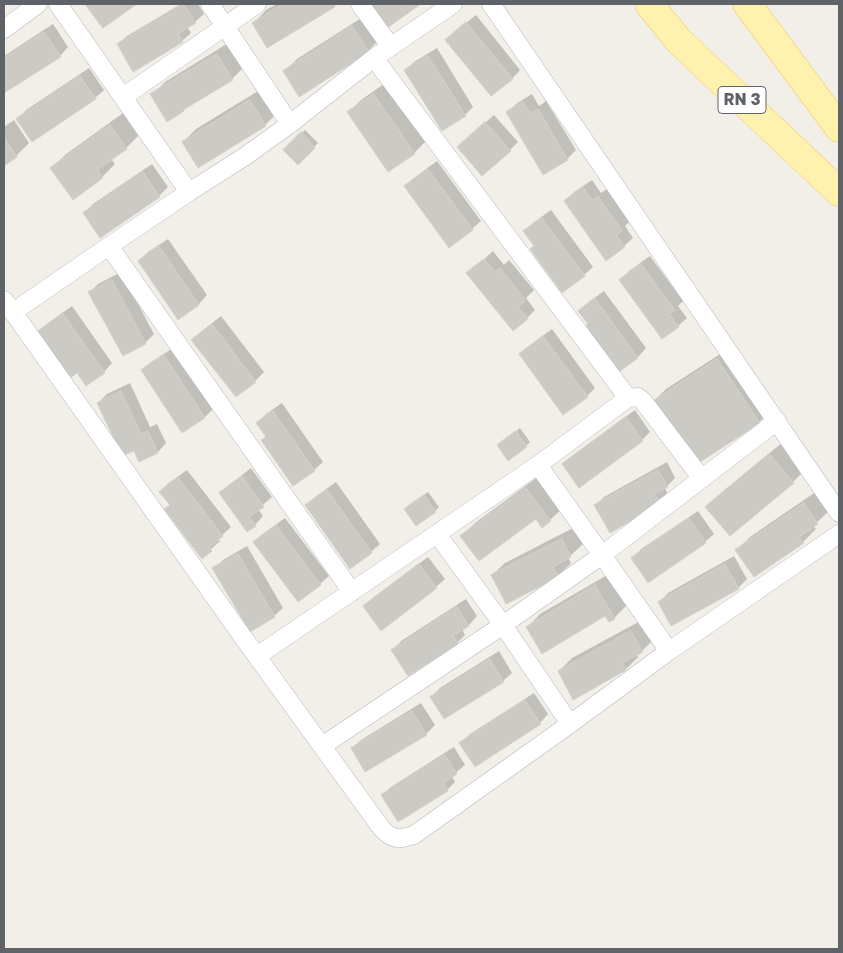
<!DOCTYPE html>
<style>
body{margin:0}
#map{position:relative;width:843px;height:953px;overflow:hidden;background:#f1efe8;font-family:"Golos Text",sans-serif}
canvas{display:block}
.frame{position:absolute;inset:0;border:5px solid #5f6368;pointer-events:none}
</style>
<div id="map">
<canvas width="843" height="953"></canvas>
<div class="frame"></div>
</div>
<script>
const ctx = document.querySelector('canvas').getContext('2d');
ctx.lineJoin = 'round';
function fillPath(path, color) {
  ctx.fillStyle = color;
  ctx.fill(path, 'evenodd');
}
function trace(path, color, width, dash) {
  ctx.strokeStyle = color;
  ctx.lineWidth = width;
  ctx.lineCap = dash ? 'butt' : 'round';
  ctx.setLineDash(dash || []);
  ctx.stroke(path);
}
function write(font, color, halo, rows, align = 'center') {
  ctx.font = font + ' "Golos Text",sans-serif';
  ctx.lineWidth = 4;
  ctx.setLineDash([]);
  ctx.textBaseline = 'middle';
  ctx.strokeStyle = halo;
  ctx.fillStyle = color;
  for (const [text, x, y, turn = 0] of rows) {
    ctx.save();
    ctx.translate(x, y);
    ctx.rotate((+turn || 0) * Math.PI / 180);
    ctx.textAlign = isNaN(turn) ? turn : align;
    if (halo) ctx.strokeText(text, 0, 0);
    ctx.fillText(text, 0, 0);
    ctx.restore();
  }
}
fillPath(new Path2D(`
 M181,4h17l6,10 -9,8 -8,5 4,6 -9,8 -64,3 9,-8z
 M277,4h59l-2,2 -80,17 12,-13z
 M366,15l15,23 -13,13 -68,44 -16,-23 13,-13z
 M476,15l44,55 -8,9 -56,-48z
 M53,24l15,23 -8,9 -56,36v-36z
 M230,42l15,24 -13,13 -44,27 -4,4 -16,10 -16,-25 13,-13z
 M437,48l36,59 -8,8 -59,-45 8,-8z
 M89,68l15,22 -9,8 -77,21 8,-9z
 M387,82l40,58 -13,13 -25,18 -40,-59 12,-12z
 M263,88l15,24 -13,13 -67,41 -15,-24 13,-13z
 M532,94l7,12 7,-5 30,49 -9,9 -24,14 -36,-60 9,-9z
 M123,113l16,22 -13,13 -15,11 4,5 -13,13 -28,21 -22,-30 13,-13z
 M494,115l24,27 -8,8 -43,-11z
 M14,120l15,23 -13,13 -12,9v-38z
 M305,130l13,13 -20,21 -14,-14z
 M437,161l44,60 -9,8 -66,-42 8,-9z
 M152,164l16,23 -9,9 -59,40 -16,-23 9,-9z
 M592,180l9,13 6,-4 23,32 -5,5 8,12 -9,8 -59,-45 9,-9z
 M551,210l42,57 -9,8 -59,-44 8,-8z
 M168,239l39,56 -8,9 -20,14 -40,-57 9,-9z
 M493,251l11,14 5,-5 25,30 -8,8 9,12 -8,8 -59,-44z
 M650,256l33,45 -5,5 9,12 -9,8 -57,-46 8,-9z
 M121,272l33,62 -9,9 -22,12 -33,-63 8,-8z
 M604,291l42,57 -8,9 -21,15 -28,-48 -9,-13 9,-9z
 M72,306l40,57 -8,9 -27,-1 -38,-40 9,-8z
 M221,316l43,56 -9,9 -62,-41 9,-9z
 M552,329l43,59 -8,8 -67,-42 9,-8z
 M731,347l41,63 -13,12 -106,-20 13,-13z
 M173,348l40,61 -8,8 -22,15 -41,-62 9,-8z
 M130,383l20,44 7,-3 9,19 -8,9 -18,8 -6,-11 -36,-46 9,-9z
 M282,403l41,59 -9,8 -47,-34 -10,-13 9,-9z
 M635,410l15,22 -8,8 -79,25 9,-9z
 M520,428l10,14 -4,4 -24,-4z
 M783,442l22,28 -12,12 -86,25 13,-13z
 M667,462l8,16 -10,10 3,7 -8,8 -64,2 8,-8z
 M251,468l21,29 -14,12 5,7 -8,9 -34,-32 8,-8z
 M187,470l44,57 -13,12 2,2 -18,16 -31,-53 -10,-12 8,-9z
 M539,476l24,32 -13,12 -14,-3 -74,19 13,-13z
 M336,482l44,62 -9,8 -64,-47 8,-8z
 M817,491l13,19 -17,16 3,3 -13,13 -66,8 13,-13z
 M428,492l11,15 -4,4 -26,-5z
 M698,511l16,23 -9,8 -72,16 8,-9z
 M285,518l44,58 -9,8 -65,-42 8,-8z
 M575,527l8,17 -15,14 3,5 -13,13 -66,-1 13,-12z
 M247,546l36,62 -9,8 -60,-47 9,-9z
 M734,556l13,23 -9,9 -66,37 -13,-23 9,-9z
 M428,557l17,22 -9,8 -72,19 9,-8z
 M609,574l18,31 -13,13 -4,3 -4,-7 -78,13 12,-13z
 M466,599l11,17 -8,9 -7,4 3,6 -8,8 -64,7 8,-9z
 M644,619l11,19 -13,13 -5,3 1,3 -12,12 -67,2 13,-13z
 M499,651l13,22 -9,8 -72,16 9,-9z
 M534,693l14,21 -8,9 -79,20 9,-9z
 M421,703l14,22 -9,9 -74,14 9,-8z
 M454,747l11,18 -13,11 3,6 -8,8 -65,5 9,-8z`), '#0003');
const building = new Path2D(`
 M85,4h52l-34,24z
 M184,4l12,19 -18,11 5,8 -50,30 -16,-28z
 M283,4h50l2,3 -68,41 -15,-25z
 M369,4h52l-34,24z
 M466,22l47,57 -22,17 -46,-56z
 M352,26l17,26 -70,45 -16,-26z
 M44,32l17,25 -57,36v-35z
 M217,54l16,26 -50,30 1,1 -17,11 -17,-28z
 M428,56l38,60 -24,15 -38,-61z
 M80,76l16,23 -64,43 -16,-23z
 M374,94l41,60 -27,18 -41,-60z
 M250,100l16,26 -68,42 -16,-26z
 M523,102l7,11 8,-4 30,51 -25,15 -37,-63z
 M485,122l26,29 -29,25 -25,-29z
 M110,125l17,24 -30,21 6,8 -30,22 -23,-32z
 M301,132l14,16 -17,17 -15,-15z
 M4,137l13,20 -13,9z
 M428,169l45,61 -24,18 -45,-62z
 M143,172l17,25 -60,41 -17,-25z
 M583,187l9,13 6,-4 24,35 -6,4 9,12 -19,14 -42,-60z
 M542,218l43,58 -23,17 -32,-44 4,-3 -11,-15z
 M159,246l40,59 -21,15 -40,-59z
 M484,259l11,13 5,-4 26,32 -8,7 10,12 -15,12 -47,-58z
 M641,264l34,46 -6,4 10,13 -17,12 -43,-59z
 M112,280l34,64 -23,12 -35,-64z
 M595,298l43,60 -22,16 -33,-46 5,-4 -10,-13z
 M63,314l42,59 -19,13 -9,-13 -7,5 -32,-47z
 M212,324l44,58 -20,15 -45,-57z
 M543,336l45,61 -25,18 -44,-61z
 M164,355l41,63 -23,15 -41,-63z
 M717,359l43,64 -66,43 -42,-64z
 M121,391l20,43 7,-3 10,22 -19,9 -5,-11 -12,5 -25,-53z
 M273,411l42,60 -22,15 -32,-46 5,-3 -10,-14z
 M626,417l17,24 -64,47 -17,-24z
 M516,431l11,16 -19,14 -11,-16z
 M769,454l25,29 -64,53 -25,-29z
 M658,470l10,17 -13,7 6,10 -51,29 -16,-28z
 M242,476l22,31 -15,10 7,9 -9,6 -28,-39z
 M178,477l45,59 -14,11 3,4 -10,8 -38,-50 6,-4 -11,-13z
 M526,488l25,33 -9,7 -6,-9 -57,42 -19,-25z
 M327,490l45,63 -22,16 -45,-64z
 M424,495l12,17 -20,14 -12,-17z
 M804,503l14,21 -19,13 5,6 -50,34 -19,-27z
 M689,518l17,25 -58,40 -17,-25z
 M276,525l45,60 -23,17 -45,-60z
 M562,539l9,18 -18,10 6,10 -53,27 -15,-29z
 M238,554l37,63 -25,15 -38,-64z
 M419,564l18,24 -56,43 -18,-25z
 M725,564l14,25 -68,37 -13,-24z
 M595,585l20,34 -6,3 -4,-6 -63,38 -16,-27z
 M457,607l12,19 -16,10 5,8 -50,32 -17,-26z
 M631,631l12,21 -21,11 4,7 -53,30 -15,-29z
 M490,659l14,23 -60,37 -14,-22z
 M525,700l16,24 -66,43 -16,-24z
 M412,711l15,24 -62,37 -14,-24z
 M445,755l12,19 -14,9 5,8 -50,31 -17,-27z`);
fillPath(building, '#cccac5');
trace(building, '#d6d1c6', 1);
const street = new Path2D(`
 M58,4l131,188 55,-35 46,-33 84,-66 79,-54
 M210,4l80,120
 M360,4l31,43
 M491,4l348,509
 M4,29l34,-25
 M374,58l254,340
 M123,97l134,-93
 M109,246l80,-54
 M4,300l9,12 232,328 137,189c11,11 17,11 32,6l156,-111 99,-73 170,-117
 M13,312l96,-66 243,346
 M538,465l64,90 67,96
 M437,534l66,91 67,99
 M257,656l281,-191 90,-67 10,-1 5,4 59,78
 M322,746l181,-121 99,-70 175,-134`);
const primary = new Path2D(`
 M649,4l30,37 160,151
 M747,4l92,124`);
trace(street, '#b5b8bc', 19);
trace(primary, '#f2c960', 29);
trace(street, '#fff', 18);
trace(primary, '#fff2af', 28);
for (const [x, y, w] of [
 [742,100,48]
]) {
  const box = new Path2D();
  box.roundRect(x - w / 2, y - 13.5, w, 27, 4);
  ctx.fillStyle = '#fff';
  ctx.fill(box);
  trace(box, '#5f6368', 1);
}
write('bold 16px', '#5f6368', null, [
 ["RN 3",742,100]
]);
</script>
